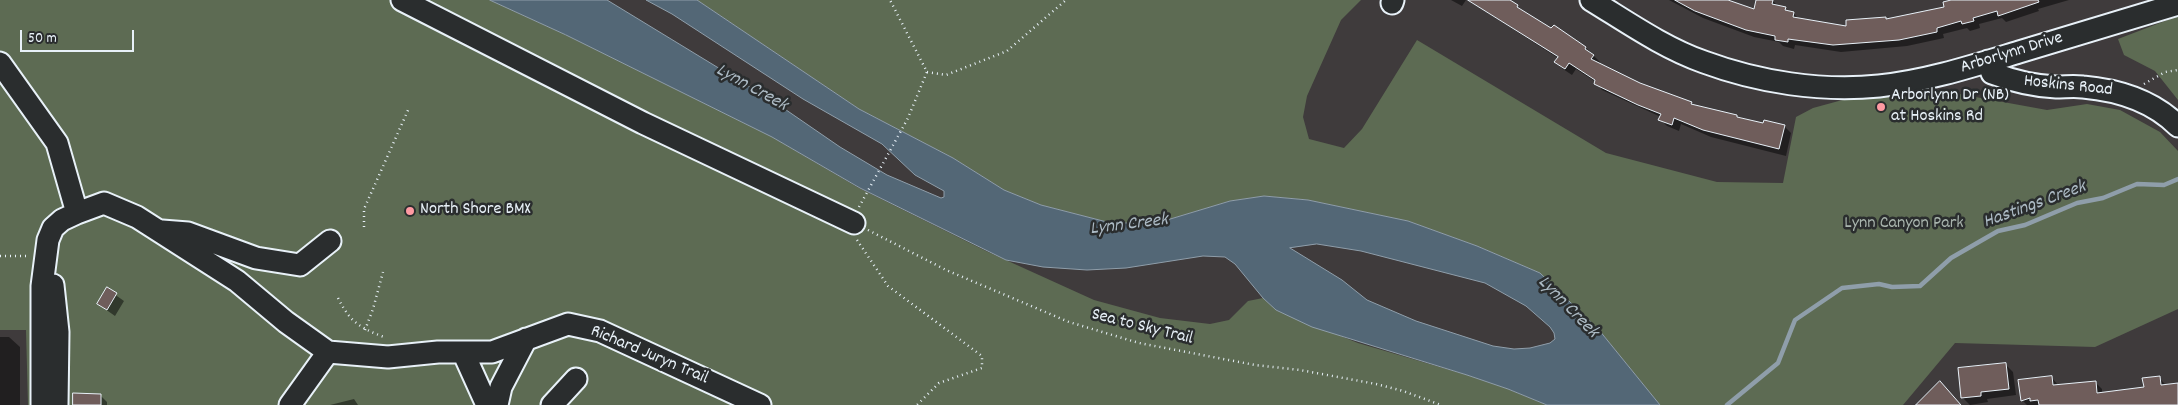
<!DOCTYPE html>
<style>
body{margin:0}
#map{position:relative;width:2178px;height:405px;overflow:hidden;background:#3f3b3c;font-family:Dekko,sans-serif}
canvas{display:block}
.scale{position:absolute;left:20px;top:30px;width:114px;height:22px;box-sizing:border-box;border:2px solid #e8f1f8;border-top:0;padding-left:6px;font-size:15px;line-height:18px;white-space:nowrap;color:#e8f1f8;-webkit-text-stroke:4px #2a2d2e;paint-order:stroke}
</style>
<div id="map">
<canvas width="2178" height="405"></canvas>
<div class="scale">50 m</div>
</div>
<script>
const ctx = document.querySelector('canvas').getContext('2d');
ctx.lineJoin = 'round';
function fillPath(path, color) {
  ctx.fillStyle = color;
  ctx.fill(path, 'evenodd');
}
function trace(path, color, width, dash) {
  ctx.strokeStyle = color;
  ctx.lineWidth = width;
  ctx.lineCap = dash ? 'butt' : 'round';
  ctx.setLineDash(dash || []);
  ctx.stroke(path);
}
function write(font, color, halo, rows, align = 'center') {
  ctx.font = font + ' Dekko,sans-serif';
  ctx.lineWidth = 5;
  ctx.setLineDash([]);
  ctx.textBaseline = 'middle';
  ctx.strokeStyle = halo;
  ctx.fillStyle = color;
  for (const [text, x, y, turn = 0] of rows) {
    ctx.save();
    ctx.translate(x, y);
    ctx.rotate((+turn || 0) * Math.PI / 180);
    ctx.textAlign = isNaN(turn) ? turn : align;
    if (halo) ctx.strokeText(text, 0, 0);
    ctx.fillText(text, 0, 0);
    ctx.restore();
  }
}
fillPath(new Path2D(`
 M0,0h490l76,35 206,102 87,51 127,63 108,49 66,18 50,6 19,-4 19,-19 15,-3 13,12 82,33 109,32 41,14 39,16h-1519l-2,-75h-26z
 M697,0h664l-20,20 -34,76 -4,21 6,22 35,9 18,-19 55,-89 189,113 111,29 66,1 13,-66 17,-9 33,-9 113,-5 88,16 40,-6 33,6 40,22 18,19v158l-83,38 -140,-4 -52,62h-243l-61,-75 -59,-57 -63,-27 -69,-25 -100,-21 -44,-4 -34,5 -63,19 -23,4 -37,-2 -66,-17 -37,-15 -51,-32 -94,-49z
 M2178,16v84l-23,-29 -31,-16 -6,-16z`), '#5d6b53');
const water = new Path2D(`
 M490,0h117l169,103 64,44 47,28 54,23 3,-1v-6l-29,-16 -33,-31 -79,-45 -131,-85 -26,-14h51l162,109 94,49 51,32 37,15 66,17 37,2 23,-4 63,-19 34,-5 44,4 100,21 69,25 63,27 59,57 61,75h-113l-39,-16 -41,-14 -155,-48 -36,-17 -13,-12 -28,-34 -10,-7 -22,-1 -77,12 -39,2 -44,-3 -37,-7 -146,-72 -88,-51 -206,-102zM1317,244l44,7 124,32 41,23 24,21 4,6 1,6 -5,4 -20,5 -16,1 -21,-3 -77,-25 -49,-21 -25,-20 -52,-32z`);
fillPath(water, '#536776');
trace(water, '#8f9eaa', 1);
fillPath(new Path2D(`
 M1451,0h15l-4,6z
 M1485,0h21l46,30 2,-3 32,21 14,14 -1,2 41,20 54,21 70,19 20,2 7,7 -5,23 -75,-19 -30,-13 -2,7 -12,-5 -7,-7 1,-2 -59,-27 -6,-8 -20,-13 -4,6 -9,-6 -7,-7 2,-4 -70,-45 -7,-7z
 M1669,0h56l30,11 2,-11h12l4,1 6,6 14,6 7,7 48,7 37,-9 2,2 59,-13 10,-7h113l-31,9 1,2 -33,11 -4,-4 -23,6 1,4 -10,3 -3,-3 -24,6 1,4 -37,8 -66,6 -46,-7 -1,4 -11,-3 -4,-4 -25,-5 -51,-19z
 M107,289l17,12 -9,15 -17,-12z
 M0,337h9l11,10v58h-20z
 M2006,365l7,7 3,23 -29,4 1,3 -18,3 -7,-7z
 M2051,377l8,9 36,-4 7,7v4l43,-5 14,-10 7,7 12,-1v21h-151l-5,-5z
 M100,395l7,7v3h-33z
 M354,399l4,6h-28z`), '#0007');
trace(new Path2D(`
 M1727,405l51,-42 17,-43 47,-32 37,-4 13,3 28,-1 31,-28 47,-27 27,-6 52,-22 26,-5 34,-14 27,1 14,-6`), '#8f9eaa', 4.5);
const building = new Path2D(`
 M1468,0h42l8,5 -1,2 34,21 3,-3 32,22 -1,2 9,6 -3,4 49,24 52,19 -1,2 46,11v2l26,6 1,-3 21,5 -6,24 -76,-19 -29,-12 -2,7 -14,-5 3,-6 -23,-9 -44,-21 1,-4 -26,-17 -4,6 -11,-7 4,-5z
 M1675,0h53l26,9 2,-9h17l-1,4 14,3 -1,3 9,2 -1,5 53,9v-6l40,-3v2l58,-12 -1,-5 8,-2h87l1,2 -41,14 -1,-5 -24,7 1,3 -12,3 -1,-3 -24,7v4l-38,8 -66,5 -45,-6v3l-13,-2v-4l-29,-6 -51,-19z
 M107,287l10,6 -10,17 -10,-6z
 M2006,363l3,26 -28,3v4l-20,2 -3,-30z
 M2052,376l1,9 43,-4 1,12 47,-6 -2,-9 18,-2 1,9 17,-2v22h-139l-1,-5 -8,1v-3l-9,3 -3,-21z
 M1940,381l21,24h-45z
 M73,393l28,1v11h-28z`);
fillPath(building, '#6f5d5b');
trace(building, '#e8f1f8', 1);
const minor = new Path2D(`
 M402,0l241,123 211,100
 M1591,0c36,22 73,48 113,62 54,20 117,30 175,24 48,-5 94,-20 140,-34 53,-16 106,-32 159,-48
 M1392,3l1,-3
 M1988,61l4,12c21,8 41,13 64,14 9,0 18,-1 27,0 34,3 70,14 95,39
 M0,63l57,80 20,70 -15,7 -9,8 -5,12 -6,46v119
 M77,213l27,-10 33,14 100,64 49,41 42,30 -38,53
 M162,231l26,2 68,25 44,7 30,-24
 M53,285l5,47 -1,73
 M328,352l60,5 50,-5h54l76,-28 32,7 160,74
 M463,352l24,53
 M497,405l4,-18 25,-48
 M552,405l24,-26`);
trace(minor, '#e8f1f8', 25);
trace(new Path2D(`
 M927,72l19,3 61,-24 59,-51
 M2144,84l21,-12 13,-2
 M859,207l49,-89 19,-46 -37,-72
 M364,227v-18l45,-101
 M868,230l78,40 123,52 70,21 116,22 45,5 76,14 27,7 38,14
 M857,240l31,46 94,70v12l-43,15 -22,22
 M0,256h28
 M338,298c12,24 22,30 46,39
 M365,330l8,-21 10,-37`), '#e8f1f8', 2.5, [1, 4]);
trace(minor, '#2a2d2e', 21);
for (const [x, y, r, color] of [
 [1881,107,5,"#ff9aa2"],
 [410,211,5,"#ff9aa2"]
]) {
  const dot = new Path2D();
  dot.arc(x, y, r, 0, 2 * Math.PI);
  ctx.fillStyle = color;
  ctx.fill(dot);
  trace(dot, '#2a2d2e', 2);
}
write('18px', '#e8f1f8', '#2a2d2e', [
 ["Arborlynn Drive",2012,54,-17],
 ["Hoskins Road",2068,87,6],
 ["Sea to Sky Trail",1142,328,14],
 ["Richard Juryn Trail",649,356,23]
]);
write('18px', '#e8f1f8', '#2a2d2e', [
 ["Arborlynn Dr (NB)",1891,97],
 ["at Hoskins Rd",1891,118],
 ["North Shore BMX",420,211]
], 'left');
write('18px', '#a9b5ae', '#2a2d2e', [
 ["Lynn Canyon Park",1904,225]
]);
write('italic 19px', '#acbac4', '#2a2d2e', [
 ["Lynn Creek",751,89,29],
 ["Hastings Creek",2035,206,-20],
 ["Lynn Creek",1129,226,-7],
 ["Lynn Creek",1567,308,46]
]);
</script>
